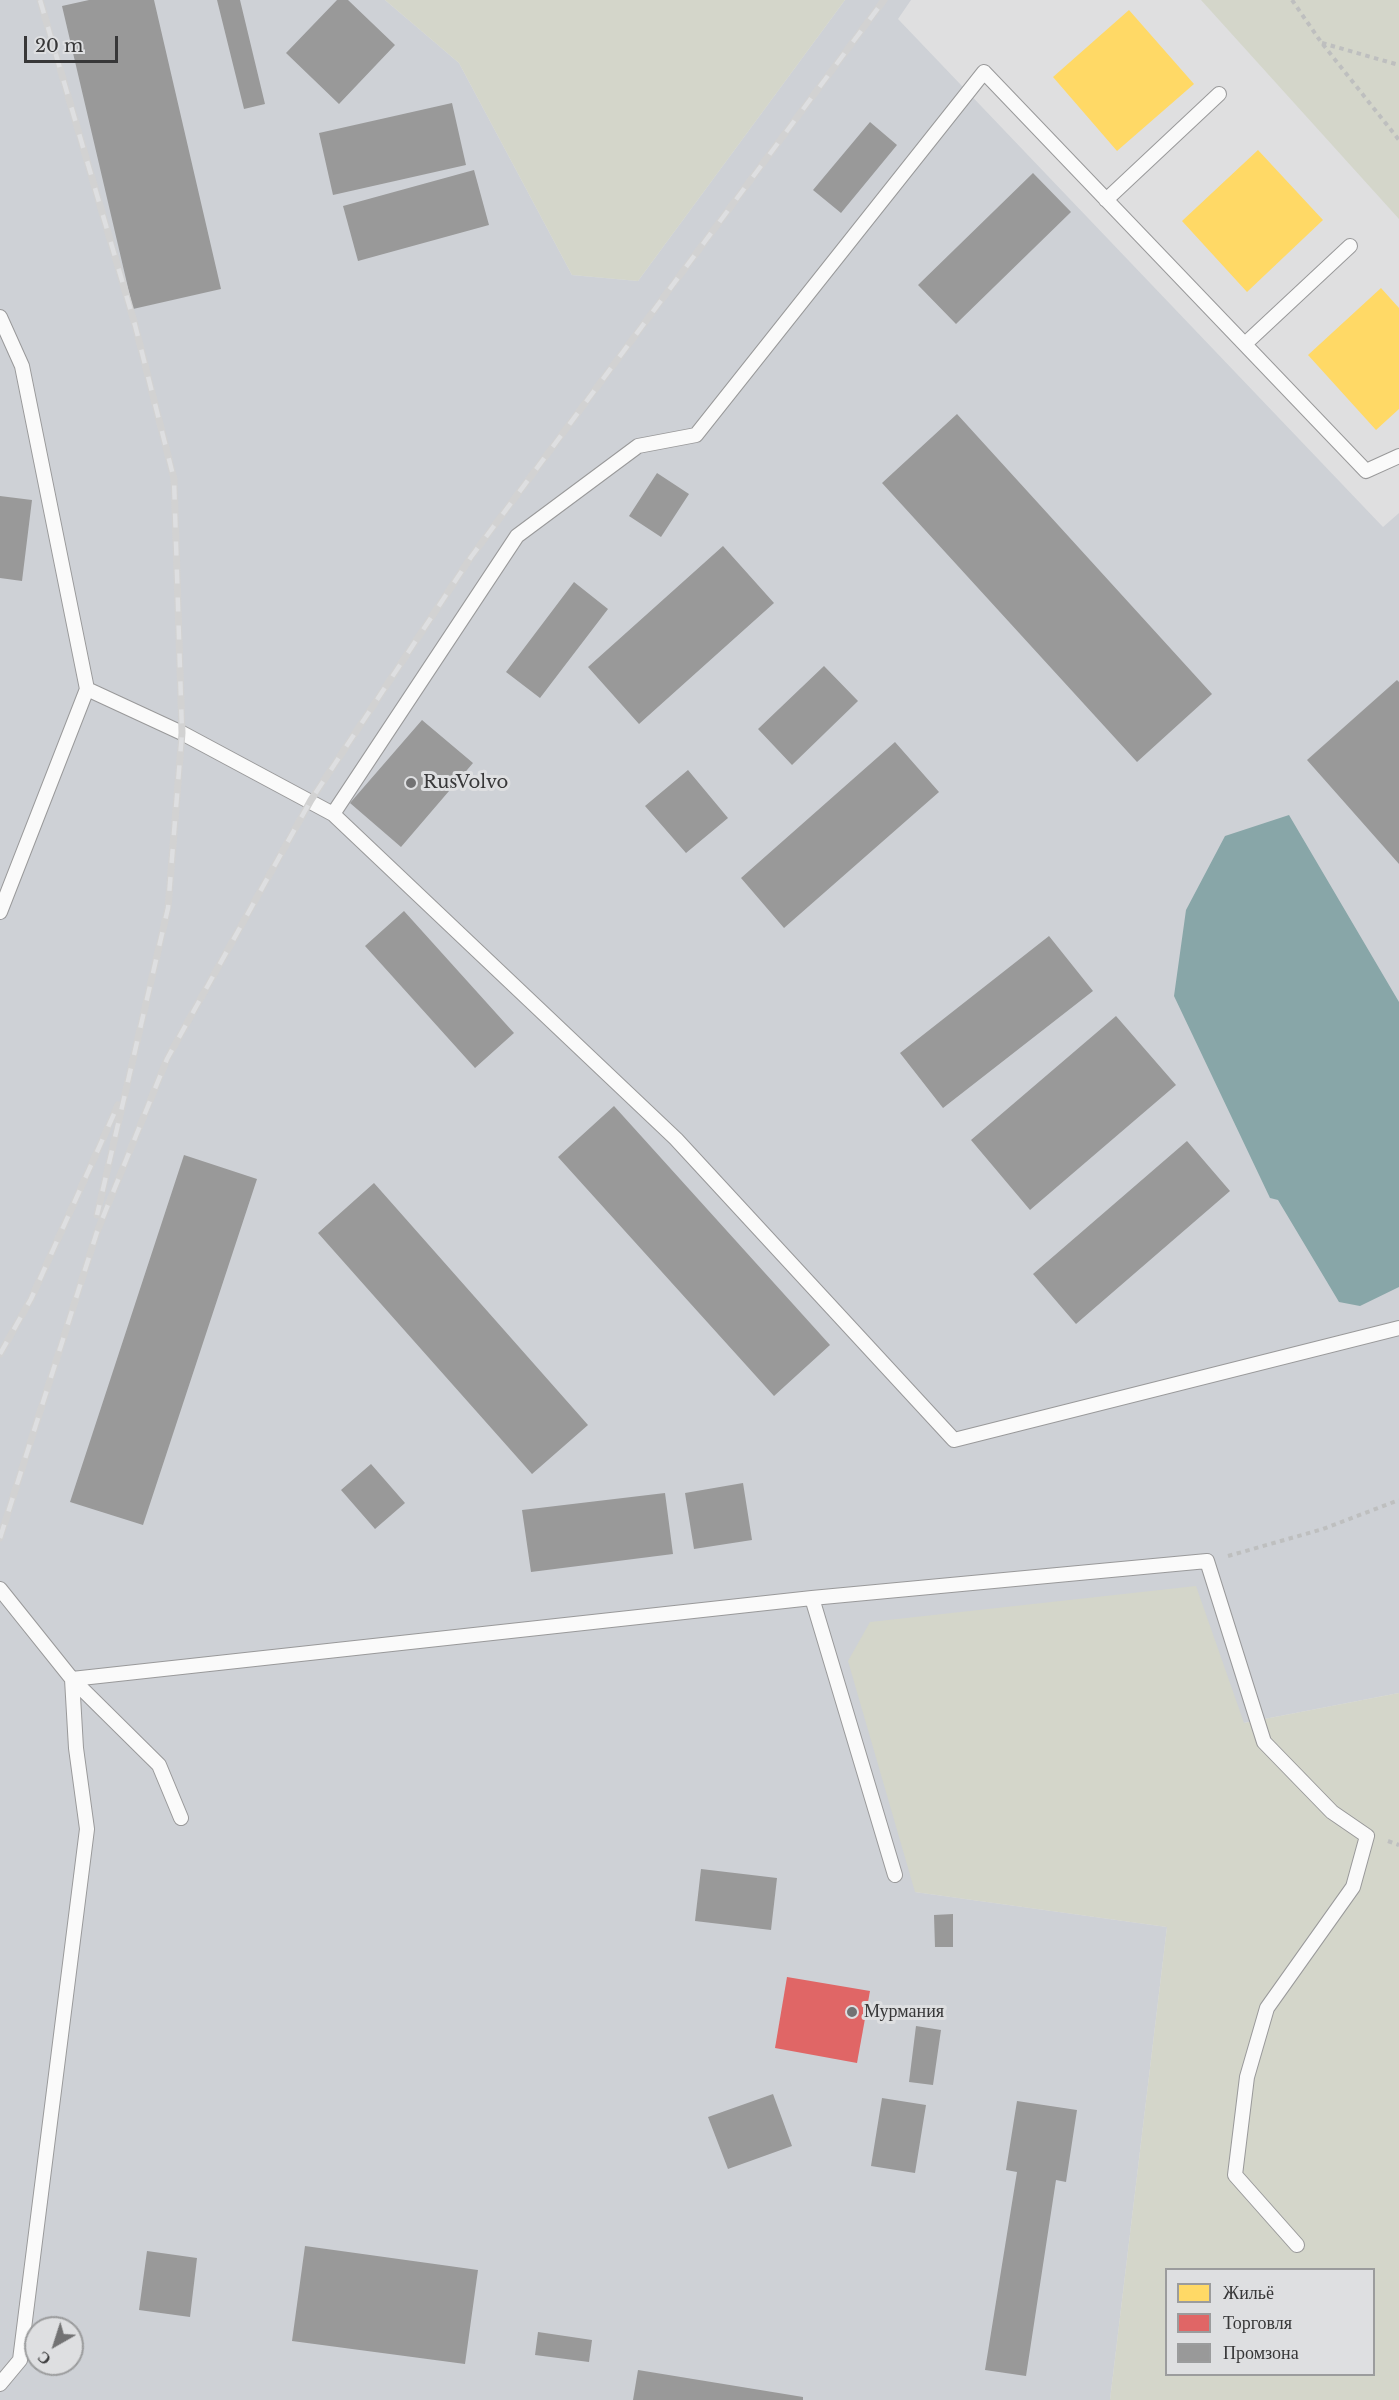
<!DOCTYPE html>
<meta charset="utf-8">
<style>
body{margin:0}
#map{position:relative;width:1399px;height:2400px;overflow:hidden;background:#dfdfe0;font-family:"Libre Baskerville",serif}
canvas{display:block}
.legend{position:absolute;left:1165px;top:2268px;width:210px;height:108px;box-sizing:border-box;background:#dedfe1;border:2px solid #9b9c9d;margin:0;padding:8px 10px;list-style:none;font-size:18px;color:#373738}
.legend li{display:flex;align-items:center;gap:12px;height:30px}
.legend b{width:30px;border:2px solid #9b9c9d}
.north{position:absolute;left:24px;top:2316px;width:60px;height:60px;box-sizing:border-box;background:#dedfe1;border:2px solid #9b9c9d;border-radius:50%;rotate:219deg;font-size:16px;font-weight:700;line-height:24px;text-align:center;color:#373738}
.north::after{content:'';display:block;margin:auto;width:21px;height:27px;background:#727273;clip-path:polygon(50% 0,100% 100%,50% 72%,0 100%)}
.scale{position:absolute;left:24px;top:36px;width:94px;height:27px;box-sizing:border-box;border:3px solid #373738;border-top:0;padding-left:8px;font-size:18px;line-height:21px;white-space:nowrap;color:#373738;-webkit-text-stroke:4px #dedfe1;paint-order:stroke}
</style>
<div id="map">
<canvas width="1399" height="2400"></canvas>
<ul class="legend">
<li><b style="height:16px;background:#ffd966"></b>Жильё</li>
<li><b style="height:16px;background:#e06666"></b>Торговля</li>
<li><b style="height:16px;background:#999"></b>Промзона</li>
</ul>
<div class="north">С</div>
<div class="scale">20 m</div>
</div>
<script>
const ctx = document.querySelector('canvas').getContext('2d');
ctx.lineJoin = 'round';
function fillPath(path, color) {
  ctx.fillStyle = color;
  ctx.fill(path, 'evenodd');
}
function trace(path, color, width, dash) {
  ctx.strokeStyle = color;
  ctx.lineWidth = width;
  ctx.lineCap = dash ? 'butt' : 'round';
  ctx.setLineDash(dash || []);
  ctx.stroke(path);
}
function write(font, color, halo, rows, align = 'center') {
  ctx.font = font + ' "Libre Baskerville",serif';
  ctx.lineWidth = 6;
  ctx.setLineDash([]);
  ctx.textBaseline = 'middle';
  ctx.strokeStyle = halo;
  ctx.fillStyle = color;
  for (const [text, x, y, turn = 0] of rows) {
    ctx.save();
    ctx.translate(x, y);
    ctx.rotate((+turn || 0) * Math.PI / 180);
    ctx.textAlign = isNaN(turn) ? turn : align;
    if (halo) ctx.strokeText(text, 0, 0);
    ctx.fillText(text, 0, 0);
    ctx.restore();
  }
}
fillPath(new Path2D(`
 M0,0h385l74,63 113,212 66,6 207,-281h66l-13,19 485,508 16,-14v1180l-155,30 -329,169 252,35 -57,473h-1110zM36,2328h36v36h-36z`), '#ced1d6');
fillPath(new Path2D(`
 M385,0h460l-207,281 -66,-6 -113,-212z
 M1201,0h198v219z
 M1196,1586l48,137 155,-30v707h-289l57,-473 -252,-35 -67,-231 22,-39zM1166,2270h208v104h-208z`), '#d4d6ca');
fillPath(new Path2D(`
 M1289,815l110,187v285l-39,19 -21,-4 -61,-102 -8,-2 -96,-202 12,-86 39,-74z`), '#88a6a8');
fillPath(new Path2D(`
 M1129,10l65,74 -77,67 -64,-74z
 M1258,150l65,70 -76,72 -65,-71z
 M1381,288l18,20v101l-23,21 -68,-75z`), '#ffd966');
fillPath(new Path2D(`
 M787,1977l83,14 -13,72 -82,-15z`), '#e06666');
fillPath(new Path2D(`
 M89,0h65l67,289 -88,20 -71,-303z
 M217,0h23l25,104 -21,5z
 M337,0h11l47,45 -56,59 -53,-51z
 M452,103l14,62 -133,30 -14,-62z
 M870,122l27,23 -56,68 -28,-23z
 M474,170l15,55 -131,36 -15,-55z
 M1033,173l38,39 -115,112 -38,-39z
 M957,414l255,280 -75,68 -255,-279z
 M657,473l32,21 -28,43 -32,-21z
 M0,496l32,4 -10,81 -22,-3z
 M723,546l51,57 -135,121 -51,-57z
 M574,582l34,27 -68,89 -34,-26z
 M824,666l34,35 -66,64 -34,-36z
 M1397,680l2,2v182l-92,-104z
 M422,720l51,43 -72,84 -51,-44z
 M895,742l44,50 -155,136 -43,-50z
 M688,770l40,48 -42,35 -41,-47z
 M404,911l110,122 -39,35 -110,-122z
 M1049,936l44,55 -150,117 -43,-55z
 M1116,1016l60,69 -146,125 -59,-70z
 M614,1106l216,239 -56,51 -216,-239z
 M1187,1141l43,50 -154,133 -43,-50z
 M184,1155l73,24 -114,346 -73,-23z
 M374,1183l214,242 -56,49 -214,-241z
 M371,1464l34,39 -30,26 -34,-39z
 M743,1483l9,57 -58,9 -9,-56z
 M665,1493l8,61 -142,18 -9,-62z
 M701,1869l76,9 -6,52 -76,-9z
 M953,1914v33h-18l-1,-32z
 M916,2026l25,4 -8,55 -24,-3z
 M773,2094l19,52 -64,23 -20,-52z
 M882,2098l44,7 -11,68 -44,-7z
 M1017,2101l60,9 -11,72 -10,-2 -30,196 -41,-6 32,-198 -11,-2z
 M305,2246l173,24 -13,94 -173,-23z
 M147,2251l50,7 -7,59 -51,-7z
 M538,2332l54,8 -3,22 -54,-7z
 M638,2370l165,27v3h-170z`), '#999');
const lane = new Path2D(`
 M1106,200l113,-106
 M0,317l22,49 65,323 -87,223
 M1245,344l105,-98
 M87,689l95,44 151,81 343,325 278,301 445,-112
 M333,814l184,-278 121,-90 58,-11 288,-363 382,399 33,-15
 M0,1589l72,90 740,-81 395,-37 57,181 68,70 35,24 -14,51 -86,121 -20,69 -12,98 62,70
 M812,1598l83,277
 M0,2384l20,-24 67,-531 -11,-81 -4,-69 87,86 22,53`);
trace(lane, '#99999a', 16);
trace(new Path2D(`
 M1292,0l29,42 78,98
 M1322,43l77,22
 M1228,1556l95,-27 76,-29
 M1388,1841l11,4`), '#bebfbf', 4, [4.5, 4.5]);
trace(lane, '#fafafa', 14);
const rail = new Path2D(`
 M40,0l95,325 39,154 8,254 -14,175 -71,307
 M0,1354l31,-55 87,-194
 M0,1538l97,-306 70,-173 144,-259 160,-243 413,-557`);
trace(rail, '#d2d2d2', 7);
trace(rail, '#dedfe1', 4.5, [14]);
for (const [x, y, r, color] of [
 [411,783,6,"#727273"],
 [852,2012,6,"#727273"]
]) {
  const dot = new Path2D();
  dot.arc(x, y, r, 0, 2 * Math.PI);
  ctx.fillStyle = color;
  ctx.fill(dot);
  trace(dot, '#dedfe1', 2);
}
write('18px', '#373738', '#dedfe1', [
 ["RusVolvo",423,783],
 ["Мурмания",864,2012]
], 'left');
</script>
